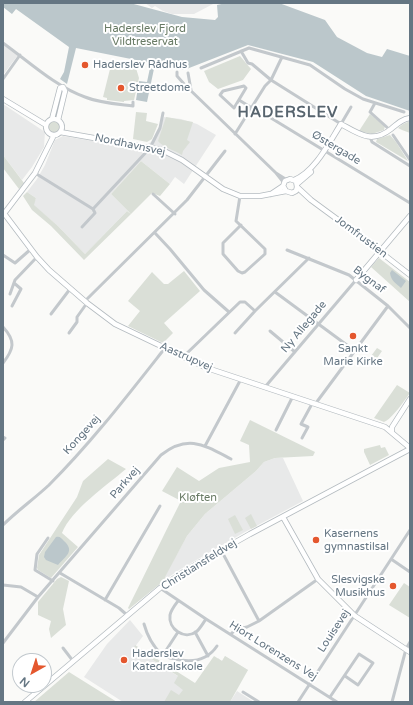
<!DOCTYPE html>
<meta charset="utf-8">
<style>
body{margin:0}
#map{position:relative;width:413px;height:705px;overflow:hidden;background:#fafaf8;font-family:"Varela Round",sans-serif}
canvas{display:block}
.frame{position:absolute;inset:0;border:4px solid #657683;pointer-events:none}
.north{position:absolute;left:12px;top:653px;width:40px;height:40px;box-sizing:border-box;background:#fff;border:1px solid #c1c8cd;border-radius:50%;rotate:219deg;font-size:11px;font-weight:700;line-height:16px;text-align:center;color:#657683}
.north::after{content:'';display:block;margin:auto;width:14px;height:18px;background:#e4572e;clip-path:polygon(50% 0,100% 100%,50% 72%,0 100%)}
</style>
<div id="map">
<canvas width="413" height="705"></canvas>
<div class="frame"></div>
<div class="north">N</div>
</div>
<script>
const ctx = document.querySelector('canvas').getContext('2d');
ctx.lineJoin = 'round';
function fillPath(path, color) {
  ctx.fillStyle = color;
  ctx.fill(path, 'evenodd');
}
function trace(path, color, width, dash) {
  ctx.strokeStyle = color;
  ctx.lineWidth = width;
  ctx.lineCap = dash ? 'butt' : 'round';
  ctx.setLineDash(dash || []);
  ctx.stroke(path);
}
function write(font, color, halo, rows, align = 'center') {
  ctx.font = font + ' "Varela Round",sans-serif';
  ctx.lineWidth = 4;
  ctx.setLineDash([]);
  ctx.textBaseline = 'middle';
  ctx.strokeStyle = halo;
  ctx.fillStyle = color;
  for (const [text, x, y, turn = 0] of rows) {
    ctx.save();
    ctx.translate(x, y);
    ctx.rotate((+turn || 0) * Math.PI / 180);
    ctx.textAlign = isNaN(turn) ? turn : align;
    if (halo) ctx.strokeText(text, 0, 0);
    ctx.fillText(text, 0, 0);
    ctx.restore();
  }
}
fillPath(new Path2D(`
 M145,3h70l-21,11h-22l-9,-3 -8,-5 -3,2z
 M3,44l15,11 -15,20z
 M3,104l42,28 -1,15 -12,20 -10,13 -19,-25z
 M164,117l17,2 16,5 19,11 -32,49 -9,-7 -5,7 -29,-23 -30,33 20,20 -4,-3 -42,43 -27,-28 -25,-21 3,-7 -9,-6 10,-13 8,-14 10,-25 8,-4 77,13 11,-7z
 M275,458h8l20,43 -58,31 -66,38 -13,9 -2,-2 23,-41 18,-22 51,-43 8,-9z
 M130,620l13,16 -9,12 64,41 20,-31 4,3 3,-5 23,14 -24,32h-101l-39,-25 23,-33z
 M237,691l17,11h-24z`), '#e8e9e9');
fillPath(new Path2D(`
 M240,56l11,13 -8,11 -25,9 -9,-7 -5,-11z
 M112,61l23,4 4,13 -5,22 -10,1v1l-17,-2v-2l-4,-1z
 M136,112l11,1 -1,8 12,3 -6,15 -5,3 -14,-3z
 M370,114l15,12 -1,4 -12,4 -13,-3z
 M166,117l27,5 -6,18 3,2 -7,9 -1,4c-6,-4 -21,-9 -24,-14z
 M410,121v12l-8,-3 -4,-2 5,-4z
 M48.5 127a5.5 5.5 0 1 1 11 0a5.5 5.5 0 1 1-11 0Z
 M390,135l6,7 12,19 -32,-19 1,-3z
 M3,155l21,28 -5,6 -16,-21z
 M141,161l29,23 -10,12 -8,-3 -21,21 -20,-20z
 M27,192l9,6 -2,7 24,21 27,28 42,-43 4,3 -47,46 -33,-34 -19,-16 -9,-14z
 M379,258l31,24v20l-39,-35z
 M184,271l16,20 -36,32 9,10 -10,10 -35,-17 12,-15 -12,-10 24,-29 12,12h4z
 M377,348l5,3 -9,13 -5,-4z
 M397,385l13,8c-6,8 -18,26 -26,29l-10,-4z
 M250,420l65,32 -2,4 -38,2 -11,4 -8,9 -51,43 -18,22 -22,41 1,2 -37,30 -1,-1c18,-36 35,-72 53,-107l-19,-10 15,-24 22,14 20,-13 31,-6 -1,-17 -9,-4z
 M380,445l1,3 4,-1 4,8 -19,10 -6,-13v-3z
 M108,459l18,10c-19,16 -55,41 -64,64l16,14 -27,31 -13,-8 -1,-2 2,-13 38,-58 6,-16z
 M251,514l6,12 -6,3 -6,-11z
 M235,515l8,15 -8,4 -7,-15z
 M61,577l8,4 -6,28 3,16 -15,13 -2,-9 2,-8 -13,-6v-13l19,-23z
 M404,583l6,4v31l-21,-13z
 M135,645l60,38 19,-27 8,5 3,-5 23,14 -18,32h-66l7,-12 8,5 4,-5 -9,-7 4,-7 -44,-28z
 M69,672l48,30h-83z`), '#dadfd7');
fillPath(new Path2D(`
 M3,3h127l52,14 33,3 3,-3 -1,-12 9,-2h53l46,17 12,17 30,16 15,4 5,-8 23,7v55l-44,-15 -53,-34 -65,-17 -64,25 -29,-6 -8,38 -11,-2 3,-19 8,1 4,-19 -75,-15 -9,36 -7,-5 4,-7 5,-25 -53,-38 -4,5 -9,-7z
 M392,270l14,11 -5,7c-5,-5 -10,-7 -11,-15z
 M56,537c4,-1 5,1 8,4 11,10 2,15 -6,24l-12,-5 -2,-3 1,-5z`), '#bbc7cb');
const secondary = new Path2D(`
 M3,99l43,26
 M52,119l8,-31 3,-1 2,4 -7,29
 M46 127a8 8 0 1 1 16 0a8 8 0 1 1-16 0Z
 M60,132l102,18 20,10 41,29 17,7h20l26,-5 6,2 4,-2 1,-4 -1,-6 -6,-2 -5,2 -2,5 3,5
 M294,180c21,-8 36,-39 47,-56 18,10 31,20 50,5 6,-5 11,-10 19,-11
 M297,184l14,-12
 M297,187l14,13 49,36 50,39
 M271,194l12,-8
 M3,212l34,45 12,13 38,33 28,21 92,44 178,59 25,21
 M3,215l32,-42 19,-38
 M356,280l54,-64
 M392,431v-4l18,-28
 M283,517l35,62 37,37 55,36
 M25,702l135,-114 28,-19 62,-35 160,-85`);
trace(secondary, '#b3babf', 6);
trace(new Path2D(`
 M3,43c25,18 53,44 82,54 15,6 32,7 48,9v-4
 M241,51l7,12 4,1 19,16 70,44 10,-17
 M201,68l48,-20 61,17 35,24 18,10 41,13
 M177,72v4l8,9 91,88 8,10
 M188,73l3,17
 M3,79l17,-24
 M244,86l2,2 -12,20 -14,-13 3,-4z
 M239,100l13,8
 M375,103l-5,9 20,18
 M253,107l157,96
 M235,134l30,-48 6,-6 11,-23
 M393,135l17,25
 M370,137l2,5 38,24
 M35,173l58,36 57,-61 10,-20 3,-15
 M276,173l11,7
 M153,194l22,20
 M240,196l-4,25 29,28v5l-20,18 -3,1 -4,-2 -15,-17v-11l18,-18
 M82,227l13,-14 -2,-4
 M155,233l15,16 34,41 25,22
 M287,250l62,25 39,31 22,22
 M3,255l12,8 16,-14
 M275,292l80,59
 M10,294l5,-14 22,-23
 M85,301l102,-101 38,-49
 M12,306l9,-17 -7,-6
 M51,314l19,-25
 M3,327c13,14 11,22 0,36
 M270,331l25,21
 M69,333l8,-11v-5l10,-14
 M235,333l20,-22
 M183,357l57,-55h5l10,9 54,-53
 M265,387l91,-107
 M316,403l72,-97
 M276,430l17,-34
 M3,437l2,1 -2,2
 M302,438l6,-11 -7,-3 12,-22
 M205,446l36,-67
 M3,525c14,-14 31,-26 46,-40 42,-42 79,-90 116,-137
 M48,538l-11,16 -2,16 18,11
 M221,550l38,71
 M391,559l19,13
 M60,573l59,35 8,7
 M3,585l18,2 17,10
 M160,588l46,31 131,83
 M105,600l55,-94
 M178,601c-3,4 -7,9 -8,14 -2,14 14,25 26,17 4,-3 7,-9 10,-13
 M144,624c3,11 8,21 17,30 4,3 9,4 14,5 17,4 32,2 42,-13
 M195,632l13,24
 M231,634l4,-4 12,-3 12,-6 59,-42
 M3,643l35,-46 123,-142c27,-21 43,-10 70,4
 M63,648l10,13
 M163,655l15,-23
 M243,692l16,10
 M330,697l29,-43 14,9 -15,22 -13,-9
 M298,702l112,-172
 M392,702l14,-53 4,-7`), '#c3c8cc', 3);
trace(secondary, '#fff', 4.5);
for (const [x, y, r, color] of [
 [85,65,4,"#e4572e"],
 [121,88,4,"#e4572e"],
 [353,336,4,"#e4572e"],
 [316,540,4,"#e4572e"],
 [393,586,4,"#e4572e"],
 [124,660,4,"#e4572e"]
]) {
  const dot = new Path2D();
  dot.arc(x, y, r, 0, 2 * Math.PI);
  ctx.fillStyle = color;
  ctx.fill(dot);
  trace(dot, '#fff', 1.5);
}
write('11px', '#687a64', '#fff', [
 ["Haderslev Fjord",145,29],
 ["Vildtreservat",145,42],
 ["Kløften",198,498]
]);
write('11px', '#657683', '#fff', [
 ["Haderslev Rådhus",93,65],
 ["Streetdome",129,88],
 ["Sankt",353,349,"center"],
 ["Marie Kirke",353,362,"center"],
 ["Kasernens",324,534],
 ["gymnastilsal",324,547],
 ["Slesvigske",385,580,"right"],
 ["Musikhus",385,593,"right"],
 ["Haderslev",132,654],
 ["Katedralskole",132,667]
], 'left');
write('11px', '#657683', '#fff', [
 ["Nordhavnsvej",130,145,12],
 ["Østergade",336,148,31],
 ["Jomfrustien",361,237,37],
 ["Bygnaf",369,280,37],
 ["Ny Allegade",304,327,-50],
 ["Aastrupvej",186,357,24],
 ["Kongevej",82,435,-48],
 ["Parkvej",125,483,-49],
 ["Christiansfeldvej",199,565,-32],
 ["Louisevej",334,631,-57],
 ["Hiort Lorenzens Vej",273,651,32]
]);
ctx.letterSpacing = '1px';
write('bold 15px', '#57646e', '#fff', [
 ["HADERSLEV",288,113]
]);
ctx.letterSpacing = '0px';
</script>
